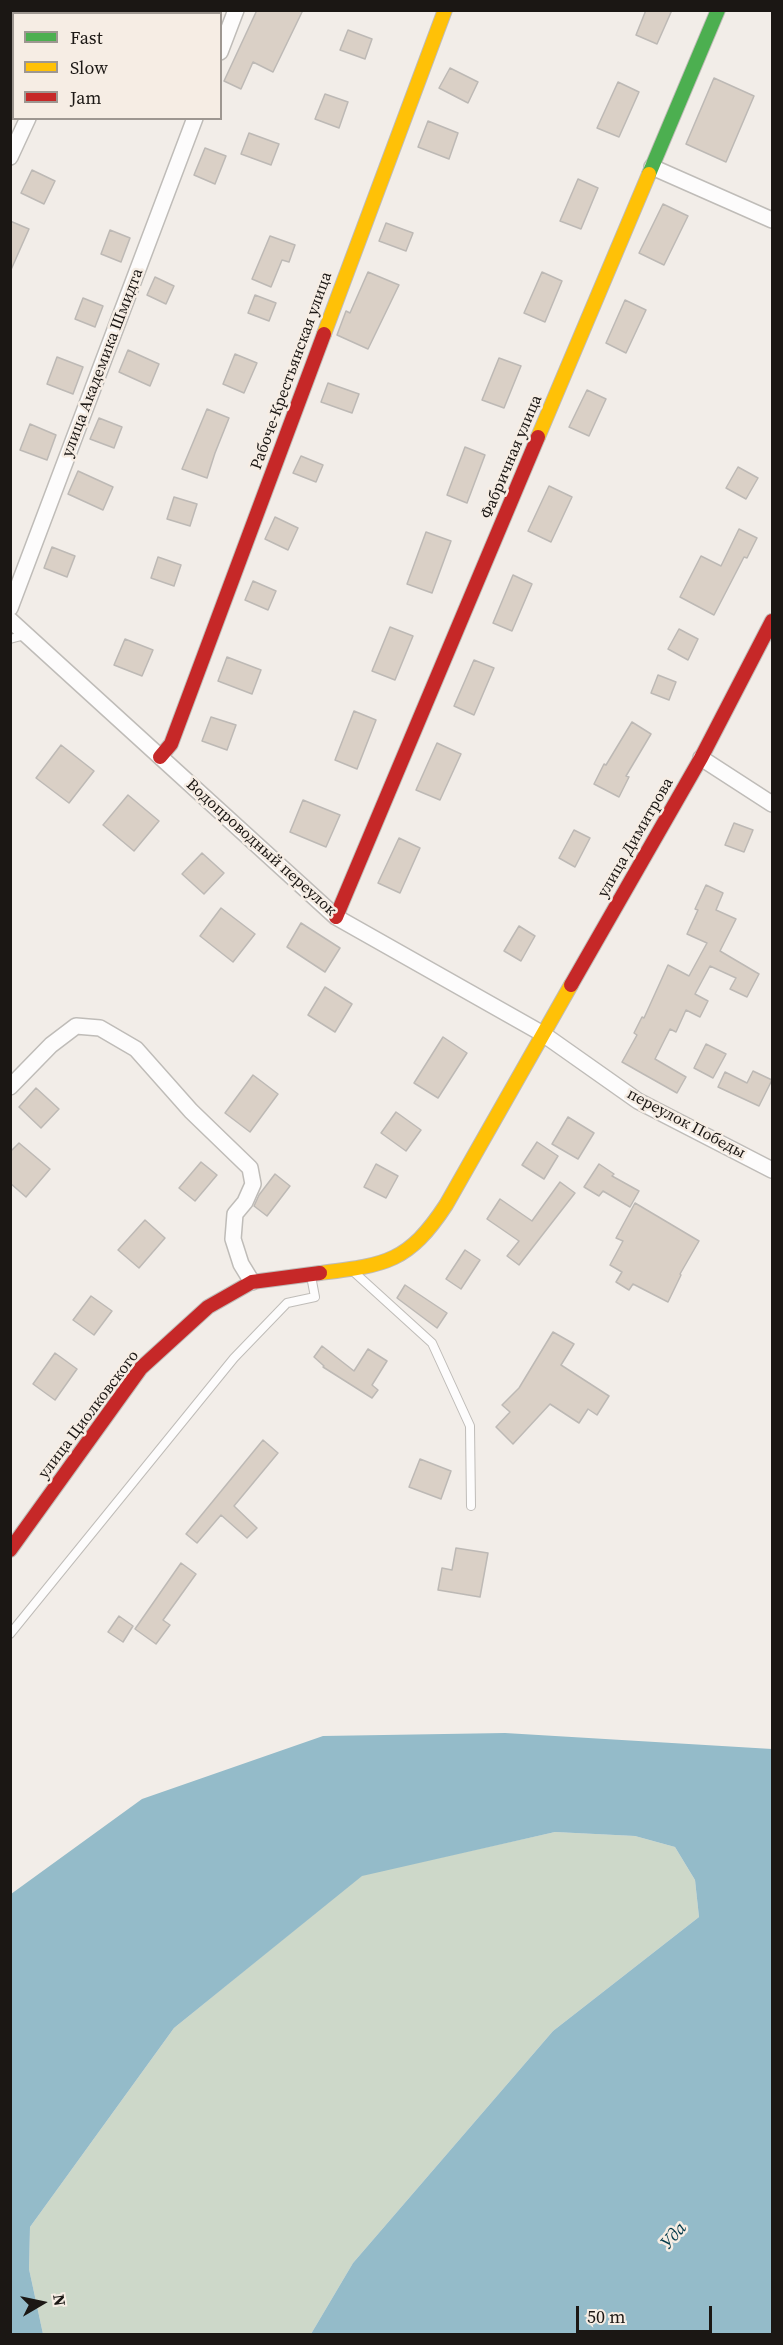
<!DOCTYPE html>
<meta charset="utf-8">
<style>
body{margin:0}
#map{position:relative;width:783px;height:2345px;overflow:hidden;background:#f2ede8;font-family:"Source Serif 4",serif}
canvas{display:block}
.frame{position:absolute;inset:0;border:12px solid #1b1714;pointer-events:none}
.legend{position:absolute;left:12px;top:12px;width:210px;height:108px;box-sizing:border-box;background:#f6ede4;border:2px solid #9e9791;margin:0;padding:8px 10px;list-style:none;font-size:18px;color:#1b1714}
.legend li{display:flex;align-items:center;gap:12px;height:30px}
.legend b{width:30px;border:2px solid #9e9791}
.north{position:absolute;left:12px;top:2273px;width:60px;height:60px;-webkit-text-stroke:4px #f6ede4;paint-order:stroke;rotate:81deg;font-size:16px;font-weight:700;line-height:24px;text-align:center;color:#1b1714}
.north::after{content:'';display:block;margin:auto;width:21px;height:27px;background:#1b1714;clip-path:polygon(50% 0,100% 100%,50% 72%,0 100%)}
.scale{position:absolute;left:576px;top:2306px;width:136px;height:27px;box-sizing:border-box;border:3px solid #1b1714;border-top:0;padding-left:8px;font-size:18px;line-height:21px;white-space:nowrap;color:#1b1714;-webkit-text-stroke:4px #f6ede4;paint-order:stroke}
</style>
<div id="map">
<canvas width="783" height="2345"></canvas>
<div class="frame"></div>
<ul class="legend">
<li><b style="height:8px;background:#4caf50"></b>Fast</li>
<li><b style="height:8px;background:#ffc107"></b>Slow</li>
<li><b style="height:8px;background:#c62828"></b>Jam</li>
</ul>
<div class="north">N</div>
<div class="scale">50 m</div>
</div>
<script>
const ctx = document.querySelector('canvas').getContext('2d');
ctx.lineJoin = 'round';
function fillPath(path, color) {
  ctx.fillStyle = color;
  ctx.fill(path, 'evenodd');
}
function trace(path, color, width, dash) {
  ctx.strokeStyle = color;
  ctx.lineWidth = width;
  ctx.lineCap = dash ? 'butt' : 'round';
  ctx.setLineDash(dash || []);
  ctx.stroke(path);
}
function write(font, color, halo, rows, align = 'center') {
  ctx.font = font + ' "Source Serif 4",serif';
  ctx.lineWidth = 5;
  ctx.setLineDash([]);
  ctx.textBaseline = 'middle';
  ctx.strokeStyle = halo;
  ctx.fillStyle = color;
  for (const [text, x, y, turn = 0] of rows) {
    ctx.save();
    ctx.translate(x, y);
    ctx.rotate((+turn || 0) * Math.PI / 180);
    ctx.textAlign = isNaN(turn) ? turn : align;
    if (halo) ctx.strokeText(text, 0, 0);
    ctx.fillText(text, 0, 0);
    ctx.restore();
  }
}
fillPath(new Path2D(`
 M555,1832l80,4 40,11 20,33 4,37 -146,114 -200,232 -42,71h-268l-14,-65 1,-42 144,-199 188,-153z`), '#cdd8c9');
fillPath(new Path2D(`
 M505,1733l267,16v585h-461l42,-71 200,-232 146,-114 -4,-37 -20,-33 -40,-11 -80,-4 -193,44 -188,152 -144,199 -1,42 14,65h-32v-440l131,-95 181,-63z`), '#94bbc9');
const building = new Path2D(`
 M257,10h46l-30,62 -20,-10 -12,27 -17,-8z
 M646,10h26l-15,34 -21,-9z
 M348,30l24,9 -7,20 -25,-9z
 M450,68l28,14 -10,21 -29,-15z
 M714,78l40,18 -28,66 -40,-18z
 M618,82l21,10 -20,45 -22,-9z
 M325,94l23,8 -9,26 -24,-9z
 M428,121l30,12 -9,26 -31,-12z
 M249,133l30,11 -8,21 -30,-11z
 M205,148l21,8 -11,28 -21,-9z
 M32,170l23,11 -11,23 -23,-11z
 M578,179l20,9 -17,41 -21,-8z
 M663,204l25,12 -24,49 -25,-12z
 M10,221l19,8 -19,43z
 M386,223l27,10 -7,18 -27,-10z
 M110,230l20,8 -9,24 -20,-8z
 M270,236l25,9 -6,17 -7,-2 -11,27 -19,-8z
 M368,272l31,13 -31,64 -31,-14 9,-24 4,2z
 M542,272l20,9 -17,41 -21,-9z
 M155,277l19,9 -8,18 -19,-9z
 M255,295l21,8 -7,18 -21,-8z
 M83,298l20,8 -8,21 -20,-8z
 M625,300l21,10 -20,43 -20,-10z
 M128,350l31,14 -9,22 -31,-14z
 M235,354l22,9 -13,30 -21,-9z
 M57,357l26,10 -10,27 -26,-10z
 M499,358l22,8 -17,42 -22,-8z
 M328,383l31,11 -7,19 -31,-11z
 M587,390l19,9 -17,37 -20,-9z
 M207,409l22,9 -14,35 -8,25 -25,-9z
 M99,418l23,9 -8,21 -24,-9z
 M30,424l26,11 -9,25 -27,-10z
 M465,447l20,8 -18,48 -20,-8z
 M301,456l22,9 -7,17 -23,-9z
 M738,467l20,11 -12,21 -20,-11z
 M78,471l35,16 -10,23 -35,-16z
 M549,486l23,11 -21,45 -23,-11z
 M174,497l23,7 -7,22 -23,-7z
 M275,517l23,11 -10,22 -23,-11z
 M739,529l18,9 -10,20 -3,-1 -30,58 -34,-18 21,-41 20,10z
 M426,532l25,9 -19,52 -25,-9z
 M52,547l23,9 -8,21 -23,-9z
 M158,557l23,8 -7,21 -23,-8z
 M513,575l19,9 -20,47 -19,-8z
 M253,581l23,10 -8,19 -23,-10z
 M390,627l23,9 -18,44 -23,-9z
 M679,629l19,10 -10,21 -20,-11z
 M125,639l28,11 -11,26 -28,-11z
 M227,657l34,13 -9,24 -34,-13z
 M474,660l20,8 -20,47 -20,-9z
 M658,675l18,7 -7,18 -18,-7z
 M354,711l22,9 -19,49 -22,-9z
 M211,717l25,8 -9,25 -25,-9z
 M632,722l19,12 -25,42 3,1 -10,20 -25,-13 10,-20 2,1z
 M437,743l24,11 -21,46 -24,-10z
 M61,745l33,26 -25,32 -33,-25z
 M128,795l31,26 -25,30 -31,-26z
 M303,800l37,15 -14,32 -36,-15z
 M734,823l19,7 -9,22 -19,-7z
 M574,830l16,8 -15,29 -16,-9z
 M399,838l21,10 -20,45 -22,-10z
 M202,853l22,20 -20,21 -22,-20z
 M706,885l17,8 -7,17 20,9 -16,32 39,23 -12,23 -17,-8 6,-11 -26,-12 -15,28 13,7 -8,16 -14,-7 -10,22 -6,-3 -15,30 31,18 -9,16 -55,-31 15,-27 -3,-2 8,-16 2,1 24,-53 21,11 18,-33 -20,-9 11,-24 -3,-1z
 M221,908l34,26 -22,28 -33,-26z
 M301,923l39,25 -15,24 -38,-25z
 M519,926l16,10 -14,25 -17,-10z
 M325,987l27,17 -17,28 -27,-17z
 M443,1037l24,16 -29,45 -24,-15z
 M706,1044l20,10 -13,24 -19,-10z
 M753,1071l19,9 -13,26 -41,-19 7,-15 22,11z
 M253,1075l25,19 -28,38 -25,-19z
 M36,1088l23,21 -18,19 -22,-21z
 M396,1112l25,18 -15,21 -25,-18z
 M568,1117l26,16 -16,26 -26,-15z
 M537,1142l21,14 -14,23 -22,-14z
 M19,1143l31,26 -24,28 -16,-14v-31z
 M201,1162l16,13 -22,26 -16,-13z
 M376,1164l22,12 -12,22 -22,-11z
 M599,1164l15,10 -2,2 27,15 -9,16 -27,-16 -4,5 -15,-9z
 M275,1174l15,12 -23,30 -13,-10 5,-11z
 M560,1182l15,11 -56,72 -12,-9 12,-15 -32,-22 13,-20 32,22z
 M635,1203l64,38 -19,33 1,1 -13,27 -35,-18 -4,6 -13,-8 6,-10 -12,-7 13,-24 -7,-3z
 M145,1220l20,18 -26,30 -21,-18z
 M465,1250l15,10 -19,29 -15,-10z
 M405,1285l42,28 -10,15 -40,-30z
 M91,1296l21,15 -18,24 -21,-15z
 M553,1332l21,12 -13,21 48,31 -12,19 -9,-6 -9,14 -29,-19 -37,40 -17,-17 14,-15 -8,-7 17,-17z
 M322,1346l32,25 14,-22 19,12 -15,24 6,5 -6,8 -49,-31 1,-1 -10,-9z
 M55,1353l22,16 -22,31 -22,-16z
 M263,1440l15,13 -44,53 23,22 -10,10 -26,-23 -24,28 -11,-9z
 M420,1459l31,12 -10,28 -32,-12z
 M456,1548l32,5 -8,44 -42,-7 4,-22 10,2z
 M181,1563l15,11 -33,46 7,5 -14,19 -21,-15z
 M119,1616l14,10 -10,16 -15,-10z`);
fillPath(building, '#dad0c6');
trace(building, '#bdb9b5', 1.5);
const lane = new Path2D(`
 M10,639l15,-4
 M355,1273l77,70 38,83 1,80
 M10,1634l224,-276 53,-55 28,-6 -4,-21`);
const street = new Path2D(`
 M74,14l1,-4
 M220,52l16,-42
 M10,157l18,-39
 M652,167l120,53
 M10,608l185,-490
 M10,620l326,297 207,117 95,67 134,69
 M701,758l71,46
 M10,1087l41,-42 25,-19 24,2 36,21 55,62 59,57 3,16 -8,18 -10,12 -2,25 8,25 11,18`);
const fast = new Path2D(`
 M649,174l69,-164`);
const slow = new Path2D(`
 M324,334l121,-324
 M538,437l111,-263
 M320,1273c65,-8 88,-10 126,-68l125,-220`);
const jam = new Path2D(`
 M160,757l11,-13 153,-410
 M336,917l202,-480
 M571,985l130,-227 71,-137
 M10,1550l131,-182 67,-61 44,-25 68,-9`);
trace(lane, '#bfbcb8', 10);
trace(street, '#bfbcb8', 18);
trace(fast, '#bfbcb8', 16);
trace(slow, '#bfbcb8', 16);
trace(jam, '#bfbcb8', 16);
trace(lane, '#fdfcfc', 8);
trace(street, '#fdfcfc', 15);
trace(fast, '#4caf50', 14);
trace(slow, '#ffc107', 14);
trace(jam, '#c62828', 14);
write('16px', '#1b1714', '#f6ede4', [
 ["улица Академика Шмидта",103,363,-69],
 ["Рабоче-Крестьянская улица",292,371,-70],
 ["Фабричная улица",512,457,-67],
 ["улица Димитрова",636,838,-60],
 ["Водопроводный переулок",261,848,42],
 ["переулок Победы",686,1124,28],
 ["улица Циолковского",89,1415,-53]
]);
write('italic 18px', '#013949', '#f6ede4', [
 ["Уда",674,2236,-48]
]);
</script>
